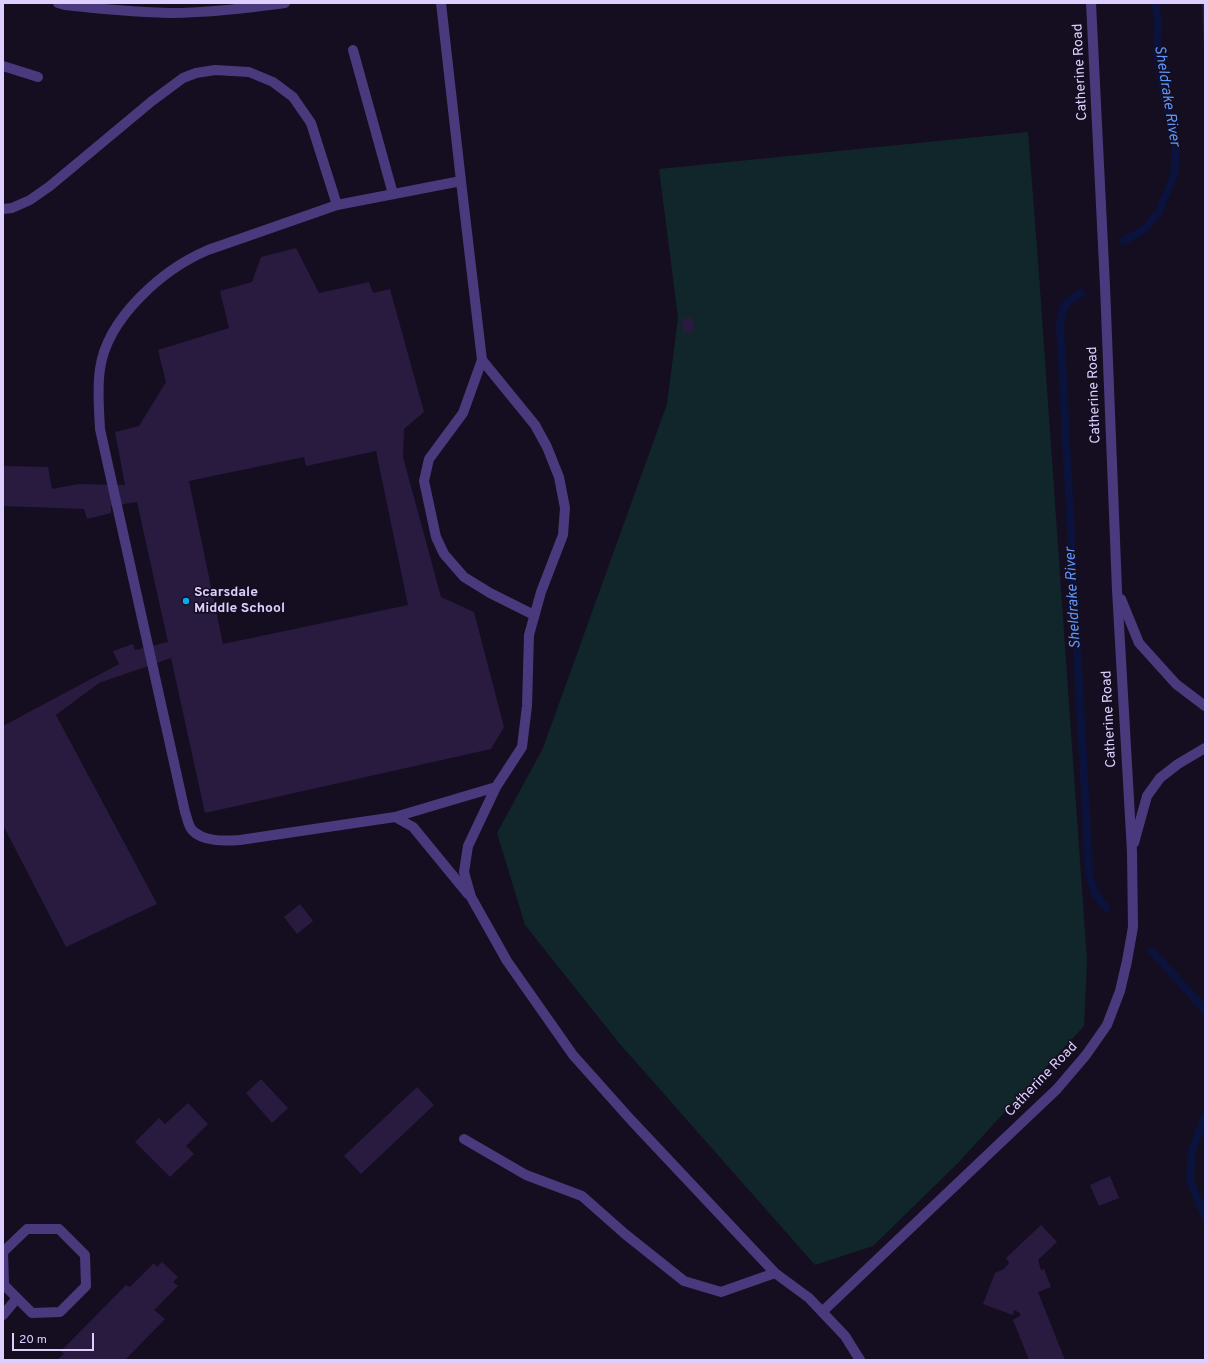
<!DOCTYPE html>
<style>
body{margin:0}
#map{position:relative;width:1208px;height:1363px;overflow:hidden;background:#140e20;font-family:Overpass,sans-serif}
canvas{display:block}
.frame{position:absolute;inset:0;border:4px solid #ddcefd;pointer-events:none}
.scale{position:absolute;left:12px;top:1333px;width:82px;height:18px;box-sizing:border-box;border:2px solid #ddcefd;border-top:0;padding-left:5px;font-size:12px;line-height:14px;white-space:nowrap;color:#ddcefd;-webkit-text-stroke:3px #140e20;paint-order:stroke}
</style>
<div id="map">
<canvas width="1208" height="1363"></canvas>
<div class="frame"></div>
<div class="scale">20 m</div>
</div>
<script>
const ctx = document.querySelector('canvas').getContext('2d');
ctx.lineJoin = 'round';
function fillPath(path, color) {
  ctx.fillStyle = color;
  ctx.fill(path, 'evenodd');
}
function trace(path, color, width, dash) {
  ctx.strokeStyle = color;
  ctx.lineWidth = width;
  ctx.lineCap = dash ? 'butt' : 'round';
  ctx.setLineDash(dash || []);
  ctx.stroke(path);
}
function write(font, color, halo, rows, align = 'center') {
  ctx.font = font + ' Overpass,sans-serif';
  ctx.lineWidth = 3;
  ctx.setLineDash([]);
  ctx.textBaseline = 'middle';
  ctx.strokeStyle = halo;
  ctx.fillStyle = color;
  for (const [text, x, y, turn = 0] of rows) {
    ctx.save();
    ctx.translate(x, y);
    ctx.rotate((+turn || 0) * Math.PI / 180);
    ctx.textAlign = isNaN(turn) ? turn : align;
    if (halo) ctx.strokeText(text, 0, 0);
    ctx.fillText(text, 0, 0);
    ctx.restore();
  }
}
fillPath(new Path2D(`
 M1028,132l11,142 48,687 -3,65 -127,138 -84,82 -58,19 -196,-222 -94,-118 -28,-92 46,-85 124,-344 11,-86 -19,-149z`), '#11262a');
trace(new Path2D(`
 M1124,241l22,-13 12,-15 16,-37 2,-29 -13,-57 -6,-38 1,-31 -3,-18
 M1081,293c-18,11 -19,14 -21,34l29,545 5,20 12,16
 M1152,951l53,59
 M1205,1117l-13,33 -2,30 15,37`), '#0b133c', 8);
fillPath(new Path2D(`
 M1202,3h3v47h-1z
 M296,248l23,45 50,-11 4,11 17,-4 34,123 -20,17 -1,28 38,140 33,15 30,115 -13,22 -286,64 -34,-155 -72,25 -43,32 101,189 -91,43 -63,-122v-99l116,-62 -6,-13 20,-7 2,6 33,-8 -31,-140 -26,4v7l-24,6 -3,-10 -81,-3v-40l45,1 4,22 26,-5 47,1 -10,-53 24,-6 27,-44 -8,-32 71,-22 -9,-37 32,-9 9,-25zM376,451l32,154 -185,39 -34,-163 115,-24 2,9z
 M692,317l3,15 -12,2 -1,-15z
 M300,904l13,17 -16,13 -13,-17z
 M261,1079l27,29 -16,15 -26,-30z
 M417,1087l17,18 -73,69 -17,-18z
 M188,1103l20,21 -22,22 8,8 -24,23 -35,-35 24,-24 6,6z
 M1110,1176l9,22 -20,8 -9,-21z
 M1041,1225l16,17 -19,18 3,10 3,-1 7,18 -13,5 27,68h-36l-16,-40 8,-5 -1,-2 -6,-3 -1,5 -30,-11 12,-31 9,-4 5,-6 -3,-5z
 M162,1262l16,15 -5,5 5,4 -24,24 11,9 -40,41h-68l7,-6 -3,-3 65,-66 4,2 24,-24 3,4z`), '#291a40');
trace(new Path2D(`
 M58,3l7,2c35,4 69,7 104,8 39,0 78,-5 116,-10
 M353,50l40,144
 M3,66l35,11
 M461,181l21,179 53,65 12,22 12,30 6,31 -2,27 -22,57 -12,43 -2,71 -5,41 -26,40 -28,59 -4,26 7,25 36,64 66,94 58,65 144,153 34,25 36,38 15,24
 M337,205c-29,10 -57,20 -86,30 -14,5 -29,10 -43,15 -45,19 -101,68 -108,119 -3,19 -1,40 0,60l85,383c2,5 3,13 7,18 11,12 33,11 48,10l155,-23 101,-30
 M3,209l9,-1 18,-8 20,-14 102,-85 31,-23 13,-5 19,-3 34,2 24,10 20,15 18,26 26,82 124,-24 -20,-178
 M482,360l-19,53 -34,46 -5,22 12,56 8,17 20,23 26,16 44,22
 M1121,599l18,44 37,41 29,22
 M395,817l18,10 55,67
 M1134,843l13,-47 13,-18 18,-14 27,-16
 M464,1139l62,36 56,21 43,38 59,47 37,11 54,-19
 M27,1229h32l26,26 1,31 -26,26 -28,1 -28,-28 -1,-33z
 M822,1312l235,-223 29,-34 21,-30 13,-34 7,-30 6,-34 -1,-75 -15,-262 -12,-304 -14,-283
 M3,1315l14,-17`), '#4a3a7d', 10);
for (const [x, y, r, color] of [
 [186,601,4,"#09abef"]
]) {
  const dot = new Path2D();
  dot.arc(x, y, r, 0, 2 * Math.PI);
  ctx.fillStyle = color;
  ctx.fill(dot);
  trace(dot, '#140e20', 1.5);
}
write('14px', '#ddcefd', '#140e20', [
 ["Catherine Road",1081,72,-93],
 ["Catherine Road",1095,395,-92],
 ["Catherine Road",1110,719,-93],
 ["Catherine Road",1042,1080,-46]
]);
write('bold 14px', '#ddcefd', '#140e20', [
 ["Scarsdale",194,593],
 ["Middle School",194,609]
], 'left');
write('italic 15px', '#6095f9', '#140e20', [
 ["Sheldrake River",1166,96,81],
 ["Sheldrake River",1074,598,-93]
]);
</script>
